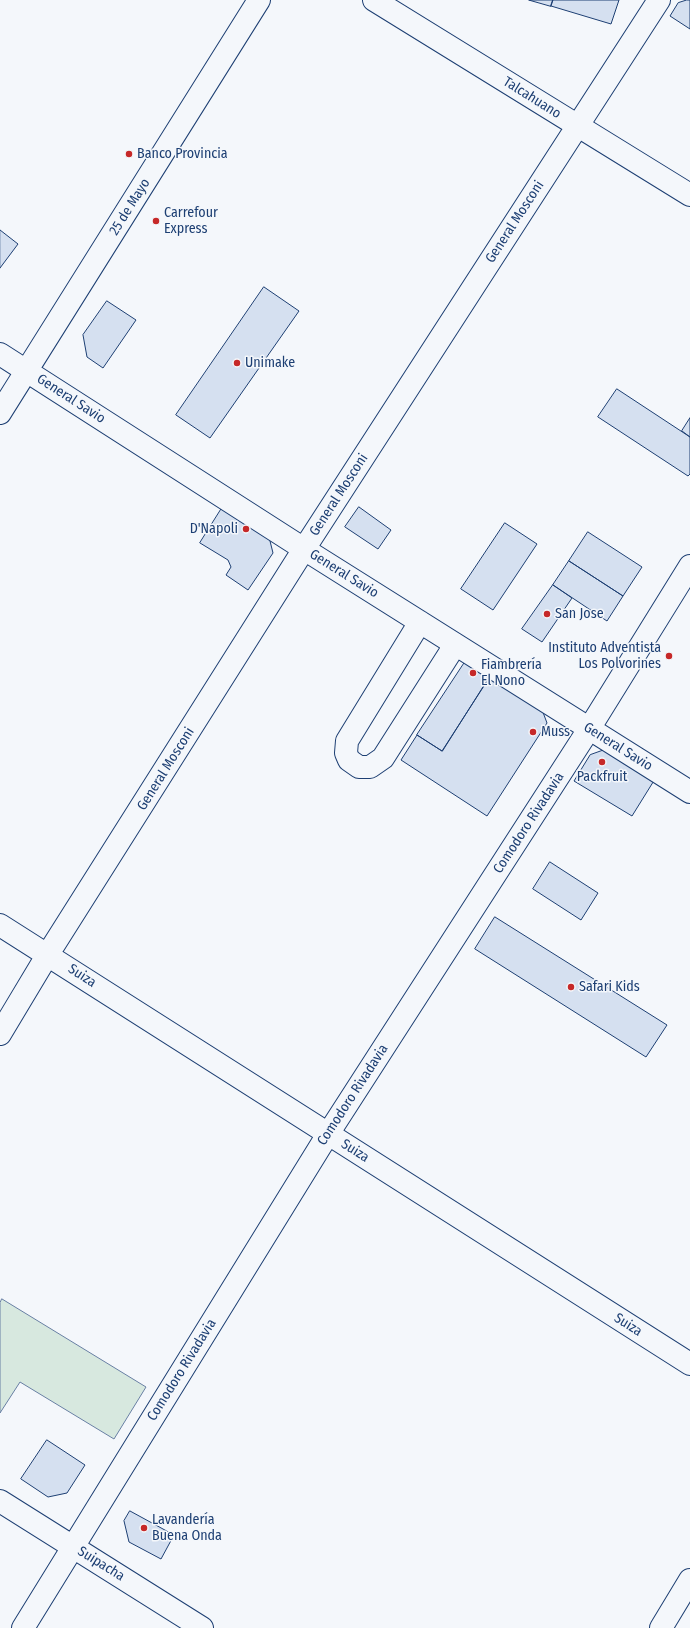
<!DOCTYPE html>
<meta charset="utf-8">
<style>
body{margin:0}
canvas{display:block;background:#f4f7fb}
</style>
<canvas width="690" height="1628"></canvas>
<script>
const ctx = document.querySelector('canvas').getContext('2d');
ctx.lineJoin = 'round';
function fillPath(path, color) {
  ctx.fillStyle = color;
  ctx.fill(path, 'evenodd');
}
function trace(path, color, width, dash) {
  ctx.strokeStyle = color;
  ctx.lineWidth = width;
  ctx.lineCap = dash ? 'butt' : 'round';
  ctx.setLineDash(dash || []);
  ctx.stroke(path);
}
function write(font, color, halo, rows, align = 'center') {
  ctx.font = font + ' "Fira Sans Condensed",sans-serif';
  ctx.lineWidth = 3;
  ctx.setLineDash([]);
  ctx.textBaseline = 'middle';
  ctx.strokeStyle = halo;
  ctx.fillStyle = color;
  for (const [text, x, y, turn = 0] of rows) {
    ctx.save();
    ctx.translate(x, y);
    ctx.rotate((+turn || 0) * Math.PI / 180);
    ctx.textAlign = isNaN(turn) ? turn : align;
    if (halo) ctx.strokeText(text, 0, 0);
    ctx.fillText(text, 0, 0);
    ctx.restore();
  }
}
const green = new Path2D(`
 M2,1299l144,88 -32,52 -94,-57 -20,31v-110z`);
fillPath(green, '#d7e8df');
trace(green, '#687fa3', 1);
const building = new Path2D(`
 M529,0h24l-2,6z
 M553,0h66l-8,24 -60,-18z
 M687,0h3v29l-20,-13 8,-13z
 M0,230l18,14 -18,24z
 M264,287l35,24 -89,127 -34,-23z
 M107,301l29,19 -33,48 -16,-11 -4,-22z
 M617,389l73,48v37l-2,2 -90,-59z
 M690,418v19l-8,-6z
 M359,507l32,23 -13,19 -33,-22z
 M222,508l47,29 4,16 -25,37 -22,-15 5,-8 -3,-7 -28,-17z
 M505,523l32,21 -44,66 -32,-21z
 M588,532l54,35 -19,29 -54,-35z
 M569,561l54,35 -16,25 -54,-36z
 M553,585l19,13 -30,44 -20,-13z
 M467,659l24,16 -49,76 -25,-16z
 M491,675l50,32 6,16 -60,93 -86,-56 16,-25 25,16z
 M607,749l48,30 -23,37 -58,-35 16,-26z
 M550,862l48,31 -17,27 -48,-31z
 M495,917l172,108 -21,32 -171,-108z
 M47,1440l38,25 -18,28 -19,4 -27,-18z
 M130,1511l44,24 -13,24 -32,-17 -5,-21z`);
fillPath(building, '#d5e0f0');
trace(building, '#1d3f73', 1);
const minor = new Path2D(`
 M374,0l316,195
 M0,354l304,195 386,243
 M0,413l259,-413
 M420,622l-73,119 -1,12 3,7 10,7h11l13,-9 72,-113
 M0,925l690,439
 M0,1034l48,-80 256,-405 355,-549
 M0,1501l202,127
 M23,1628l305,-494 261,-405 101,-163
 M661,1628l29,-48`);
trace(minor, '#1d3f73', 24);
trace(minor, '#f4f7fb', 22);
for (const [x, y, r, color] of [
 [129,154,4,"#c62828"],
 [156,221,4,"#c62828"],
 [237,363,4,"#c62828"],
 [246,529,4,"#c62828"],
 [547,614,4,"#c62828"],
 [669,656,4,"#c62828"],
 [473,673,4,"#c62828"],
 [533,732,4,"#c62828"],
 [602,762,4,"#c62828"],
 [571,987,4,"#c62828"],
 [144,1528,4,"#c62828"]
]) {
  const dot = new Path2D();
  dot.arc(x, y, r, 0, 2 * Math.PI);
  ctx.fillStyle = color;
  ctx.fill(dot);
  trace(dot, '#f4f7fb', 1.5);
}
write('14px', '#1d3f73', '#f4f7fb', [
 ["Talcahuano",532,98,32],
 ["25 de Mayo",130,207,-58],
 ["General Mosconi",515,222,-57],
 ["General Savio",71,399,33],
 ["General Mosconi",339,495,-57],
 ["General Savio",344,574,32],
 ["General Savio",618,747,32],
 ["General Mosconi",166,769,-58],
 ["Comodoro Rivadavia",529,823,-57],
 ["Suiza",82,976,33],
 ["Comodoro Rivadavia",353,1095,-57],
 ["Suiza",355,1151,32],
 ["Suiza",628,1325,32],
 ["Comodoro Rivadavia",182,1370,-58],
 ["Suipacha",101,1564,32]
]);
write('14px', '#1d3f73', '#f4f7fb', [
 ["Banco Provincia",137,154],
 ["Carrefour",164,213],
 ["Express",164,229],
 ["Unimake",245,363],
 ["D'Napoli",238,529,"right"],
 ["San Jose",555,614],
 ["Instituto Adventista",661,648,"right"],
 ["Los Polvorines",661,664,"right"],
 ["Fiambrería",481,665],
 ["El Nono",481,681],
 ["Muss",541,732],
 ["Packfruit",602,777,"center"],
 ["Safari Kids",579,987],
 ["Lavandería",152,1520],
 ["Buena Onda",152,1536]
], 'left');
</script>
